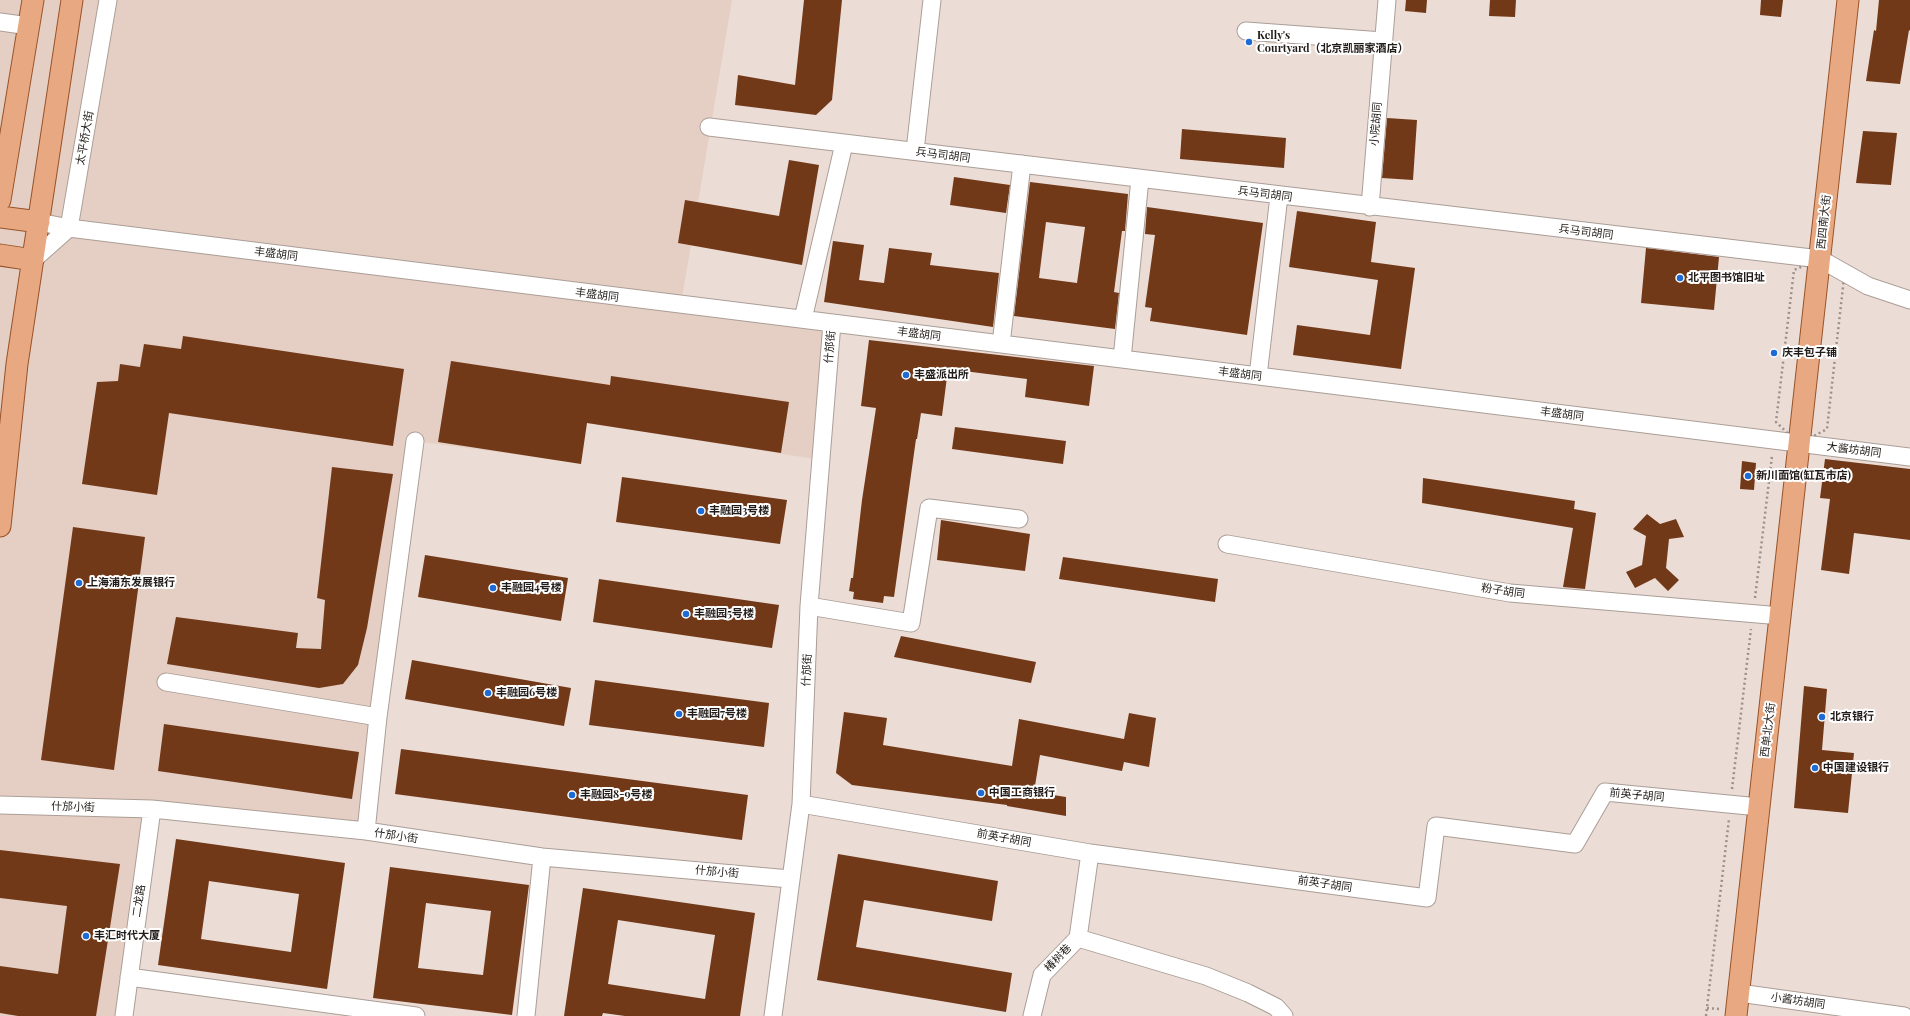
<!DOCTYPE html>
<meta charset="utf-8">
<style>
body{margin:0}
canvas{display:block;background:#ebdcd5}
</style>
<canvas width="1910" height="1016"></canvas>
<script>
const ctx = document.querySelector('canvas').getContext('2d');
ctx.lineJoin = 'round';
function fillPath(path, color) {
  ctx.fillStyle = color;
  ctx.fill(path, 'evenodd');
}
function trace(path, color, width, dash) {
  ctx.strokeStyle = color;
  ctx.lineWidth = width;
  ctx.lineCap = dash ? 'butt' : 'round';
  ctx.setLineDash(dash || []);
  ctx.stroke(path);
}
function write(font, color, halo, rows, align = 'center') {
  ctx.font = font + ' "Playfair Display","Noto Sans SC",serif';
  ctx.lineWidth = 4;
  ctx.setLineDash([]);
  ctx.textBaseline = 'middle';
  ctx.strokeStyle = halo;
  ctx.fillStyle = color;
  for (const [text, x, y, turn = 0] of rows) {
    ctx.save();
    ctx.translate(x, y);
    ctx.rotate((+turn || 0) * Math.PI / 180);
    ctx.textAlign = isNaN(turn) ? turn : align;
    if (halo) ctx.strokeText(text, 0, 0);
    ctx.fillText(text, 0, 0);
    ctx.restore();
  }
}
fillPath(new Path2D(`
 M0,0h732l-51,304 151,19 -11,137 -234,-37 -8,40 -164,-22 -49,390 -214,-22 -28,207h-124z`), '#e5cfc4');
fillPath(new Path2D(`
 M804,0h38l-10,100 -16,15 -81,-10 3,-30 57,10z
 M1406,0h21l-1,13 -21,-2z
 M1490,0h26l-1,17 -26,-1z
 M1761,0h22l-2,17 -21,-2z
 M1879,0h31v31l-1,-1 -9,54 -34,-3 8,-51 2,1z
 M1387,118l30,2 -4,60 -31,-2z
 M1182,129l104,9 -2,30 -104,-9z
 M1863,131l34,2 -6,52 -35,-2z
 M789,160l30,5 -17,100 -124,-22 7,-43 94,16z
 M954,177l56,8 -4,28 -56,-8z
 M1030,182l98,12 -3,37h-3l-8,61 5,1 -4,36 -101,-13zM1046,222l39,5 -8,56 -38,-5z
 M1147,207l116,16 -16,112 -97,-14 2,-13 -7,-1 10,-72 -10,-1z
 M1297,211l79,11 -5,40 44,6 -14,101 -108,-14 4,-30 73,10 8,-55 -89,-13z
 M833,241l31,4 -5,35 25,3 5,-35 43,5 -2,12 69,8 -6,54 -169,-25z
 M1646,248l73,9 -5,53 -73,-7z
 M183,336l221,33 -11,77 -224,-33 -12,82 -75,-11 15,-102 21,-1 2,-17 20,3 4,-23 37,5z
 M869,340l225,26 -5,40 -64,-9 2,-18 -79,-10 -6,47 -21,-3 -4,26h-1l-22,158 -10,-1 -1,7 -30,-4 1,-7 -5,-1 2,-13h2l9,-78 14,-92 -15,-2z
 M451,361l159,24 1,-9 178,26 -8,51 -194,-30 -6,41 -143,-22z
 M955,427l111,14 -3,23 -111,-15z
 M1825,459l85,10v71l-56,-7 -5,41 -28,-4 9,-71 -10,-1z
 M1742,461l14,2 -2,27 -14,-1z
 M332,467l61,7 -26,154 -9,37 -15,19 -24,4 -152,-24 9,-47 122,16 -2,15 25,1 4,-49 -8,-2z
 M622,477l165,23 -7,44 -164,-22z
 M1423,478l152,23 -1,8 22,4 -11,76 -22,-2 10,-59 -151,-25z
 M1647,514l13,10 16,-5 8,18 -15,2 -3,29 13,12 -11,11 -13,-13 -20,10 -9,-16 16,-7 4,-29 -13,-7z
 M941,520l89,14 -5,37 -88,-11z
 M73,527l72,10 -31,233 -73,-10z
 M425,555l143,23 -7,43 -143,-24z
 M1063,557l155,22 -3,23 -156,-23z
 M599,579l180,26 -7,43 -179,-26z
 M901,636l135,26 -5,21 -137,-26z
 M412,660l159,28 -7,38 -159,-27z
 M595,680l174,23 -5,44 -175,-22z
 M1804,686l23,3 -5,61 32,3 -6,60 -54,-5z
 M844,712l43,6 -4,27 129,21 7,-47 105,20 5,-26 27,5 -7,49 -25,-5 -2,9 -82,-16 -6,37 32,5v19l-59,-10v-1l-155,-20 -16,-12z
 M164,724l195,28 -7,47 -194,-28z
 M401,749l347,46 -6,45 -347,-46z
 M176,839l169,24 -18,126 -169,-24zM209,881l90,13 -8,58 -90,-13z
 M0,850l120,14 -24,152h-78l-18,-3v-47l58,8 9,-68 -67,-8z
 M838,854l160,27 -6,40 -128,-21 -8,47 156,26 -6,39 -189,-32z
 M390,867l139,18 -17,130 -139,-17zM426,903l65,8 -8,64 -65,-7z
 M583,888l172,25 -15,103h-115l-22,-3 -1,3h-38zM618,920l97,15 -10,64 -97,-15z`), '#723919');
const minor = new Path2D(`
 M0,22l29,4
 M1246,31l137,10
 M709,127l1111,132 48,27 42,14
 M915,151l17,-151
 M1370,207l17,-207
 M39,222l30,6 1841,229
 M33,260l36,-32 39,-228
 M803,319l41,-175
 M1001,344l21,-180
 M1122,359l18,-180
 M1258,376l21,-180
 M1227,544l283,49 271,23
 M809,606l102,17 18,-115 90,11
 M166,682l212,35
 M801,804l289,49 337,45 9,-72 139,18 30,-52 154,15
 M0,805l152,4 214,22 176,26 248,22
 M366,831l12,-114 37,-276
 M1078,938l128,38 42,17 28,14 8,9
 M129,977l287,39
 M1739,993l165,23
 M124,1016l28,-207
 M526,1016l16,-159
 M773,1016l28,-212 8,-198 23,-283
 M1032,1016l10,-41 36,-37 12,-85`);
const major = new Path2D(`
 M0,200l33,-200
 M0,217l39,5
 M0,255l33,5
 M0,526l17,-162 55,-364
 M1736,1016l112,-1016`);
trace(minor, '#ab9e97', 19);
trace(major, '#995227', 23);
trace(new Path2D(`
 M1820,259l24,19 -17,151 -28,15 -23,-22 18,-152z
 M1755,598l17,-142
 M1732,789l19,-160
 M1707,1008l13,1
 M1706,1016l23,-197`), '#9b908b', 2.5, [2, 3]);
trace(minor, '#fff', 17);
trace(major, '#e8a982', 21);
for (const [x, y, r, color] of [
 [1249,42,4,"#1d6bd5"],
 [1680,278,4,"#1d6bd5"],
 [1774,353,4,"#1d6bd5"],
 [906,375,4,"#1d6bd5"],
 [1748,476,4,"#1d6bd5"],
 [701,511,4,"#1d6bd5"],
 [79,583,4,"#1d6bd5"],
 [493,588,4,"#1d6bd5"],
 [686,614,4,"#1d6bd5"],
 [488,693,4,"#1d6bd5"],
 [679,714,4,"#1d6bd5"],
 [1822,717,4,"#1d6bd5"],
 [1815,768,4,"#1d6bd5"],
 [981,793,4,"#1d6bd5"],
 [572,795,4,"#1d6bd5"],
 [86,936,4,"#1d6bd5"]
]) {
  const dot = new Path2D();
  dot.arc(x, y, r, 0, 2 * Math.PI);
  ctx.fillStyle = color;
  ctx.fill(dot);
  trace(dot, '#fff', 1.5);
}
write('bold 11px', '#211c19', '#fff', [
 ["Kelly's",1257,36],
 ["Courtyard（北京凯丽家酒店）",1257,49],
 ["北平图书馆旧址",1688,278],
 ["庆丰包子铺",1782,353],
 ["丰盛派出所",914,375],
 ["新川面馆(缸瓦市店)",1756,476],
 ["丰融园3号楼",709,511],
 ["上海浦东发展银行",87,583],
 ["丰融园4号楼",501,588],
 ["丰融园5号楼",694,614],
 ["丰融园6号楼",496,693],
 ["丰融园7号楼",687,714],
 ["北京银行",1830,717],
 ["中国建设银行",1823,768],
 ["中国工商银行",989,793],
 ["丰融园8-9号楼",580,795],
 ["丰汇时代大厦",94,936]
], 'left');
write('11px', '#211c19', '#fff', [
 ["小院胡同",1376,124,-85],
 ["太平桥大街",85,138,-80],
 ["兵马司胡同",943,155,7],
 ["兵马司胡同",1265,194,7],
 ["西四南大街",1824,222,-84],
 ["兵马司胡同",1586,232,7],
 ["丰盛胡同",276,254,7],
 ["丰盛胡同",597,295,7],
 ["丰盛胡同",919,334,7],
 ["什邡街",830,347,-85],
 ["丰盛胡同",1240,374,7],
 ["丰盛胡同",1562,414,7],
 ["大酱坊胡同",1854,450,7],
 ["粉子胡同",1503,591,8],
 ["什邡街",807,670,-87],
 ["西单北大街",1768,730,-83],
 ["前英子胡同",1637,795,5],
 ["什邡小街",73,807,2],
 ["什邡小街",396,836,8],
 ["前英子胡同",1004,838,10],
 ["什邡小街",717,872,5],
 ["前英子胡同",1325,884,8],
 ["二龙路",139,901,-82],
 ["椿树巷",1058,958,-46],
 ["小酱坊胡同",1798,1001,8]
]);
</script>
